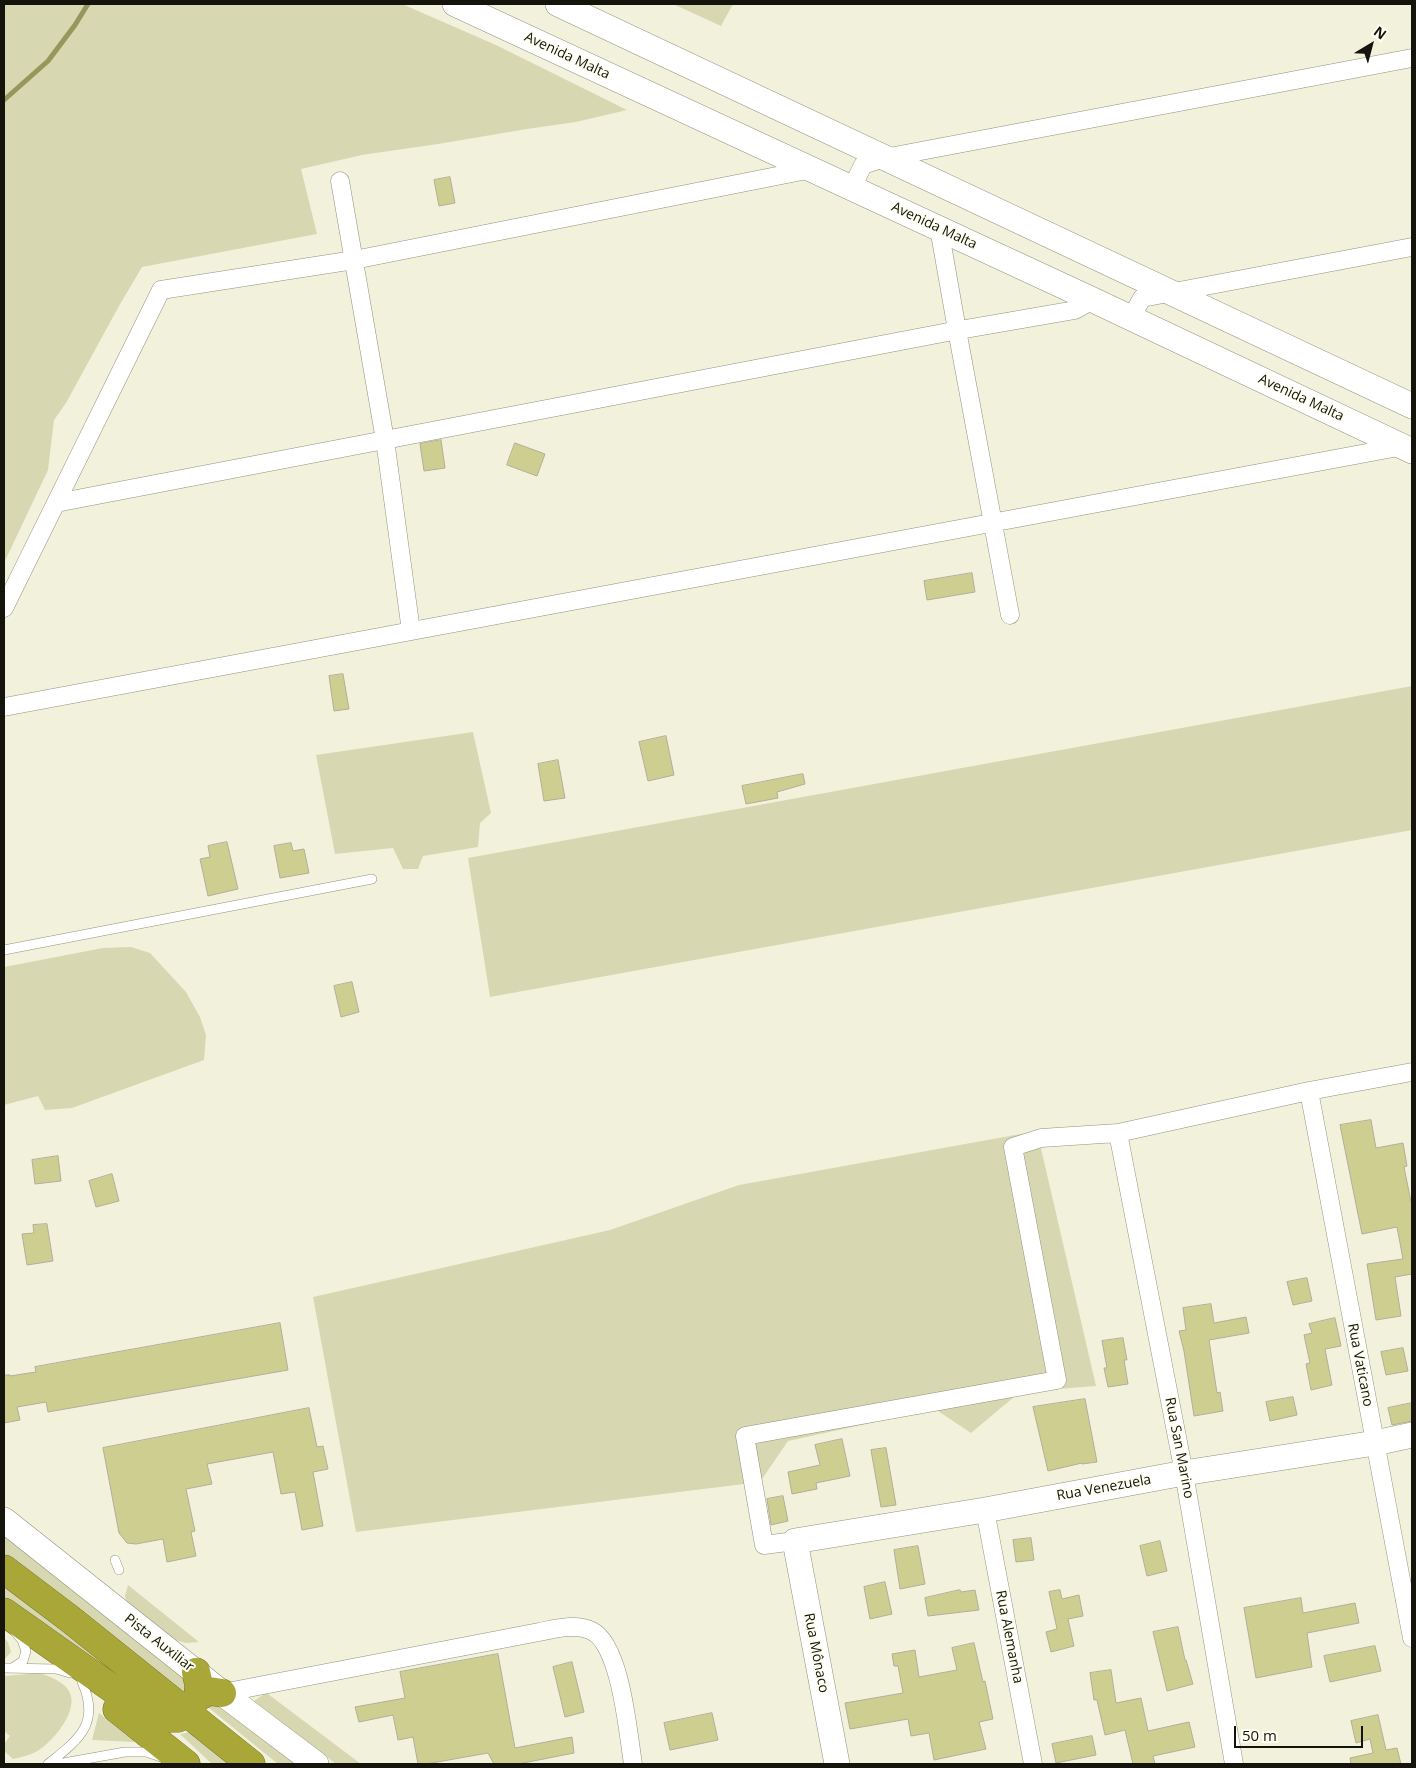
<!DOCTYPE html>
<meta charset="utf-8">
<style>
body{margin:0}
#map{position:relative;width:1416px;height:1768px;overflow:hidden;background:#f2f2dc;font-family:"Open Sans",sans-serif}
canvas{display:block}
.frame{position:absolute;inset:0;border:5px solid #14140c;pointer-events:none}
.north{position:absolute;left:1346px;top:20px;width:50px;height:50px;-webkit-text-stroke:4px #fefff2;paint-order:stroke;rotate:37deg;font-size:14px;font-weight:700;line-height:20px;text-align:center;color:#14140c}
.north::after{content:'';display:block;margin:auto;width:18px;height:22px;background:#14140c;clip-path:polygon(50% 0,100% 100%,50% 72%,0 100%)}
.scale{position:absolute;left:1234px;top:1726px;width:129px;height:22px;box-sizing:border-box;border:2px solid #14140c;border-top:0;padding-left:6px;font-size:15px;line-height:18px;white-space:nowrap;color:#14140c;-webkit-text-stroke:4px #fefff2;paint-order:stroke}
</style>
<div id="map">
<canvas width="1416" height="1768"></canvas>
<div class="frame"></div>
<div class="north">N</div>
<div class="scale">50 m</div>
</div>
<script>
const ctx = document.querySelector('canvas').getContext('2d');
ctx.lineJoin = 'round';
function fillPath(path, color) {
  ctx.fillStyle = color;
  ctx.fill(path, 'evenodd');
}
function trace(path, color, width, dash) {
  ctx.strokeStyle = color;
  ctx.lineWidth = width;
  ctx.lineCap = dash ? 'butt' : 'round';
  ctx.setLineDash(dash || []);
  ctx.stroke(path);
}
function write(font, color, halo, rows, align = 'center') {
  ctx.font = font + ' "Open Sans",sans-serif';
  ctx.lineWidth = 4;
  ctx.setLineDash([]);
  ctx.textBaseline = 'middle';
  ctx.strokeStyle = halo;
  ctx.fillStyle = color;
  for (const [text, x, y, turn = 0] of rows) {
    ctx.save();
    ctx.translate(x, y);
    ctx.rotate((+turn || 0) * Math.PI / 180);
    ctx.textAlign = isNaN(turn) ? turn : align;
    if (halo) ctx.strokeText(text, 0, 0);
    ctx.fillText(text, 0, 0);
    ctx.restore();
  }
}
fillPath(new Path2D(`
 M4,4h398l94,41 131,65 -51,12 -49,7 -89,15 -76,11 -61,14 16,65 -175,33 -23,39 -53,97 -12,17 -6,50 -44,93z
 M673,4h60l-12,22z
 M1412,686v144l-922,167 -22,-139z
 M473,732l18,81 -11,10 -2,24 -55,9 -5,13h-15l-10,-21 -58,6 -19,-99z
 M131,947l19,6 36,39 14,25 6,18 -2,25 -132,48 -27,2 -7,-14 -34,9v-138l99,-19z
 M1037,1131l59,255 -76,6 -49,41 -36,-24 -147,32 -28,41 -404,50 -43,-235 297,-67 129,-45z
 M4,1532l185,147 -6,16 -179,-138z
 M4,1583l155,120 -8,1 -92,-66 -55,-42z
 M128,1585l71,57 -13,1 -14,-4 -45,-36 -2,-7z
 M4,1638l4,4 3,10 -7,8z
 M40,1673c10,4 23,8 29,18 11,19 -16,50 -30,59 -8,5 -17,7 -26,9l-9,-8v-7l6,-8 -6,-5v-55z
 M264,1694h4l93,70h-25l-82,-63z
 M214,1700l92,64h-28l-69,-56 -1,-3z
 M99,1713l36,29 -43,-2z
 M196,1731l43,33h-27l-32,-30z`), '#d7d8b2');
trace(new Path2D(`
 M4,100l44,-39 27,-36 13,-21`), '#97965b', 5);
const building = new Path2D(`
 M450,177l5,26 -16,3 -5,-26z
 M441,440l4,28 -21,3 -4,-27z
 M515,443l30,11 -8,22 -30,-11z
 M972,573l3,19 -48,8 -3,-19z
 M343,674l6,35 -15,2 -5,-35z
 M666,736l8,39 -26,6 -9,-39z
 M558,760l7,38 -21,3 -6,-37z
 M803,774l2,10 -28,8 1,6 -32,6 -4,-18z
 M227,842l11,47 -30,7 -8,-37 10,-2 -2,-11z
 M291,843l2,8 11,-2 5,24 -29,5 -6,-32z
 M352,982l7,30 -18,5 -7,-31z
 M1371,1120l5,28 27,-5 4,23 -3,1 7,35 1,-1v73l-17,3 6,39 -25,4 -9,-56 36,-5 -6,-32 -35,7 -22,-109z
 M58,1156l3,25 -26,3 -3,-24z
 M112,1174l7,27 -23,6 -7,-26z
 M47,1224l6,37 -26,4 -5,-31 12,-1 -1,-8z
 M1307,1278l5,23 -19,4 -6,-23z
 M1211,1304l3,19 32,-6 3,16 -40,7 8,53 3,-1 3,19 -29,5 -10,-65 -5,-20 7,-1 -3,-22z
 M1335,1318l6,28 -16,3 7,36 -21,5 -5,-26 4,-1 -6,-28 8,-2 -3,-9z
 M280,1323l8,47 -240,42 -2,-10 -29,5 3,13 -16,3v-48h6v1l26,-4 -1,-5z
 M1123,1338l4,22h-3l4,24 -20,3 -4,-19h3l-5,-27z
 M1403,1348l5,23 -22,4 -5,-23z
 M1293,1397l4,18 -27,6 -4,-19z
 M1085,1399l12,63 -15,2v-1l-34,8 -15,-64z
 M1412,1403v18l-20,4 -4,-17z
 M309,1408l8,39 6,-1 5,23 -15,3 10,54 -21,4 -7,-38 -14,2 -8,-42 -66,12 5,20 -26,5 9,42 -4,1 5,24 -29,6 -4,-23 -27,5 -9,-1 -8,-10 -16,-85z
 M842,1439l8,37 -34,7 1,6 -25,5 -4,-22 32,-7 -5,-20z
 M886,1448l10,57 -15,2 -10,-57z
 M783,1496l5,25 -17,4 -4,-26z
 M1031,1538l3,22 -18,2 -3,-22z
 M1160,1541l7,30 -20,5 -7,-30z
 M918,1546l7,38 -25,5 -6,-39z
 M885,1582l7,32 -22,5 -6,-32z
 M960,1590l1,2 14,-2 4,20 -51,6 -3,-18z
 M1060,1590l2,9 17,-4 4,21 -15,3 6,27 -23,6 -5,-20 11,-3 -8,-37z
 M1301,1598l2,15 52,-10 4,20 -52,10 5,34 -56,11 -12,-70z
 M1178,1627l7,33h1l7,24 -26,7 -14,-59z
 M974,1643l9,39 2,-1 8,38 -14,3 7,27 -52,11 -5,-27 -18,3 -3,-17 -58,10 -5,-26 58,-10 -5,-27h-4l-2,-12 23,-4 4,27 38,-7 -5,-22z
 M1375,1646l6,25 -51,11 -6,-26z
 M498,1654l17,94 57,-11 2,16 -56,11h-24l-6,-11 -62,11h-8l-5,-27 -15,3 -5,-25 -34,7 -4,-15 50,-9 -5,-26z
 M572,1662l12,50 -19,5 -12,-50z
 M1111,1670l5,33 25,-5 7,33 41,-9 6,25 -42,9 2,8h-22l-8,-34 -20,5 -8,-35h-3l-4,-27z
 M712,1713l6,27 -48,10 -6,-27z
 M1378,1715l8,35 11,-2 4,16h-50l-1,-6 23,-5 -3,-14 -14,4 -5,-22z
 M1092,1736l4,19 -40,8 -4,-19z`);
fillPath(building, '#cece91');
trace(building, '#afaf9b', 1);
const lane = new Path2D(`
 M4,950l368,-71
 M115,1560l4,10
 M14,1667l9,-6 3,-10 -4,-11 -7,-8
 M4,1668l52,1 14,4
 M48,1764c30,-24 53,-40 34,-82
 M58,1764l67,-12h21l15,5`);
const street = new Path2D(`
 M340,181l45,259 26,191
 M852,188l11,-23 21,-7 528,-100
 M939,228l18,102 53,285
 M1131,318l11,-20 270,-51
 M56,503l892,-171 127,-22 18,-10
 M4,608l157,-318 193,-30 458,-91
 M4,707l1400,-261
 M1309,1091l103,547
 M1118,1133l66,340 50,291
 M985,1510l48,254
 M795,1541l-31,4 -19,-109 312,-56 -44,-233 28,-9 77,-5 191,-42 103,-19
 M222,1693l317,-61c16,-3 37,-9 53,-1 29,15 36,102 41,133`);
const secondary = new Path2D(`
 M455,4l638,296 319,151
 M558,4l854,402
 M4,1520l218,173 94,71
 M837,1764l-42,-223 190,-31 199,-37 191,-30 37,-8`);
const highway = new Path2D(`
 M4,1569l66,50 181,145
 M4,1612l130,92 16,10 15,4h13l7,-6 13,-15 11,-6 13,2
 M196,1672l3,13 -1,12
 M117,1709l69,55`);
trace(lane, '#92927e', 10);
trace(street, '#92927e', 19);
trace(secondary, '#92927e', 26);
trace(highway, '#767429', 29);
trace(lane, '#fff', 9);
trace(street, '#fff', 18);
trace(secondary, '#fff', 25);
trace(highway, '#aaa739', 28);
write('14px', '#14140c', '#fefff2', [
 ["Avenida Malta",567,56,25],
 ["Avenida Malta",934,226,25],
 ["Avenida Malta",1301,398,25],
 ["Rua Vaticano",1360,1365,79],
 ["Rua San Marino",1179,1448,79],
 ["Rua Venezuela",1104,1488,-10],
 ["Rua Alemanha",1009,1637,79],
 ["Pista Auxiliar",159,1643,38],
 ["Rua Mônaco",816,1653,79]
]);
</script>
